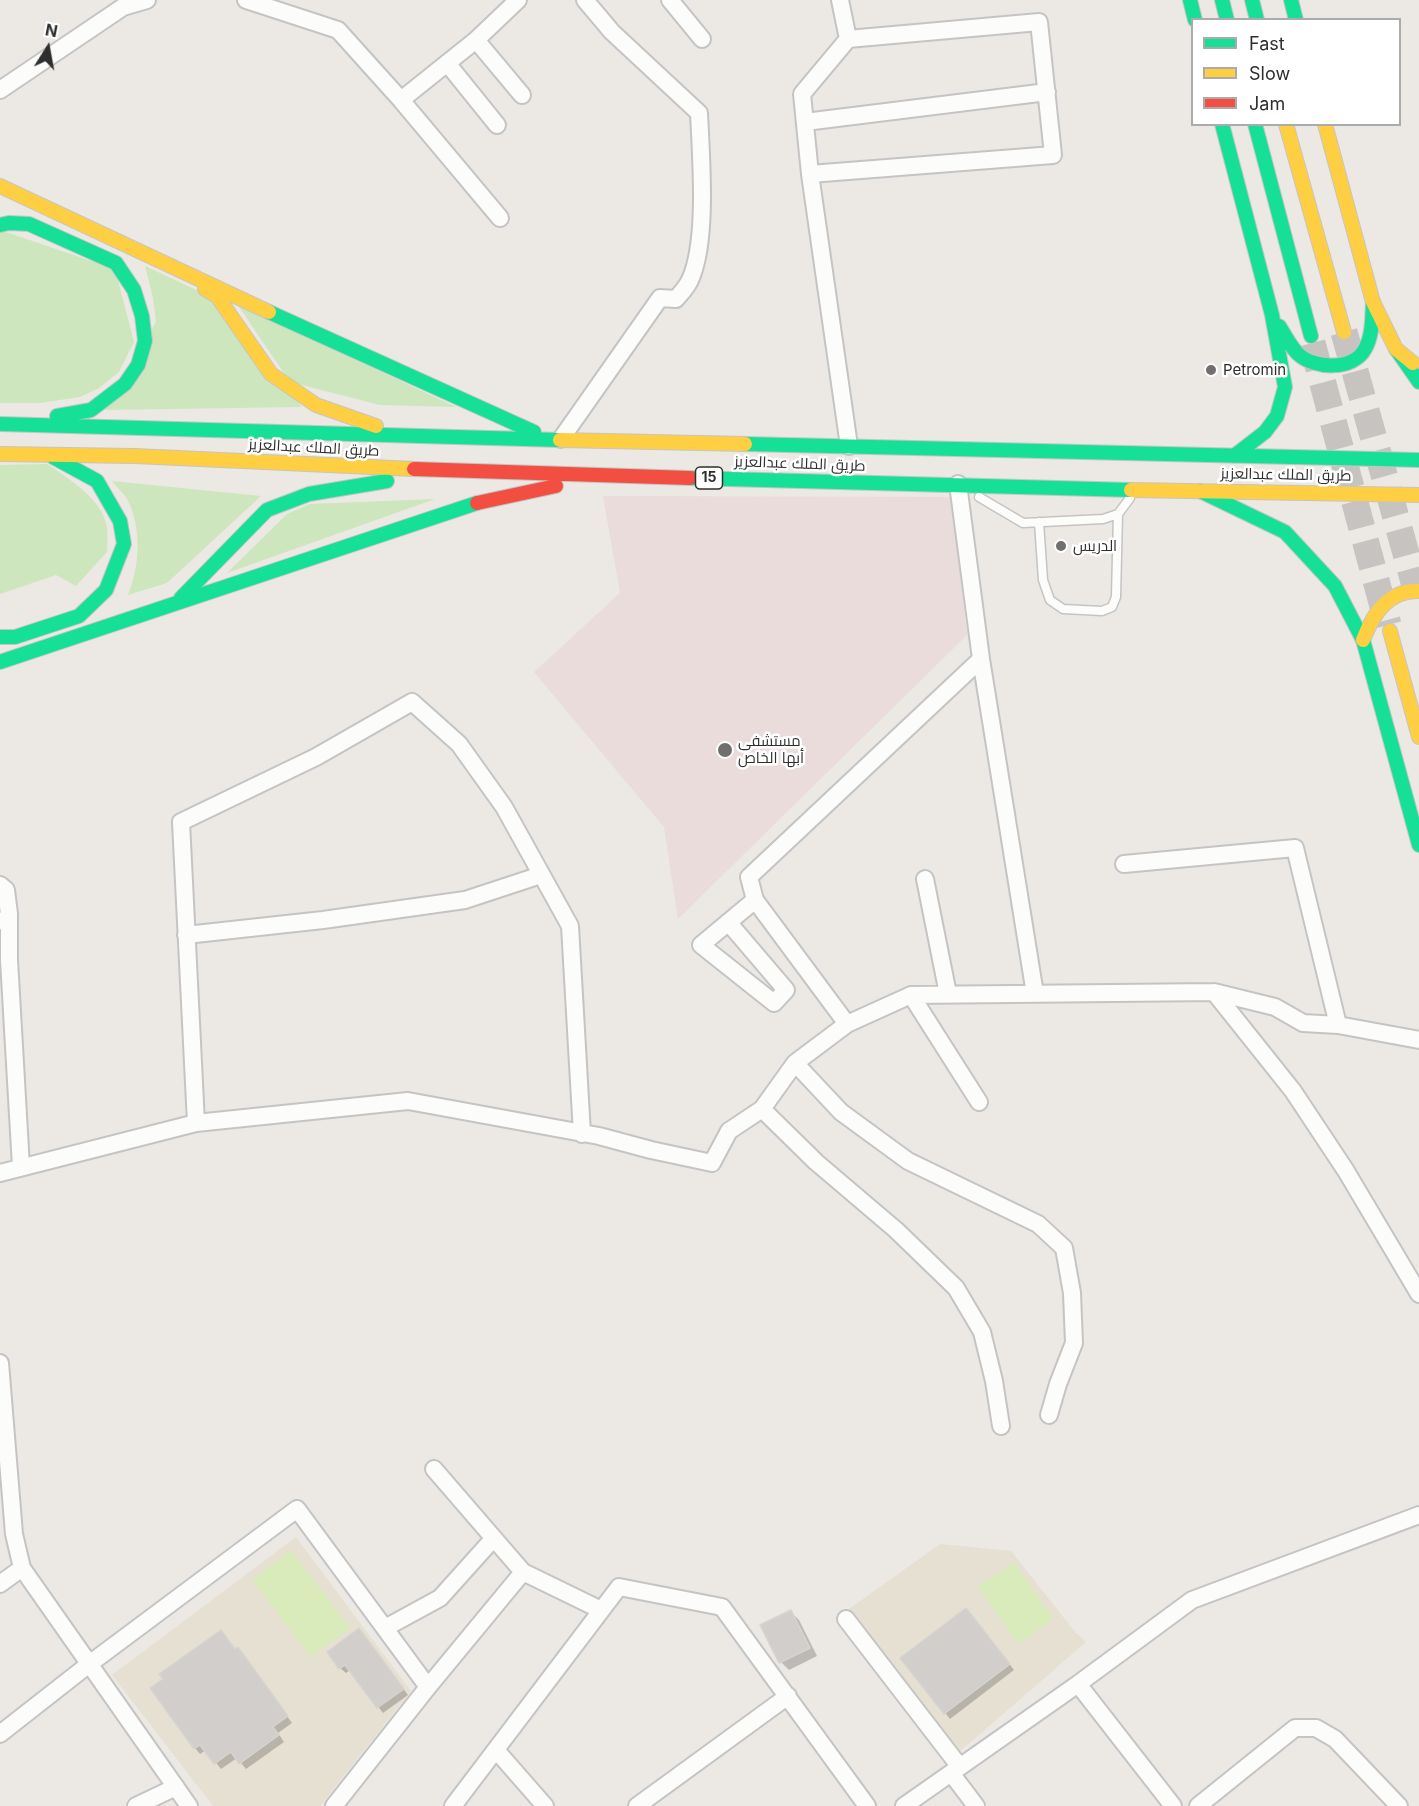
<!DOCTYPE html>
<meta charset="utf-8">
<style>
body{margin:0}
#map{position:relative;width:1419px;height:1806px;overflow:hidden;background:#ece8e4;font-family:Inter,sans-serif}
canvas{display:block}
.legend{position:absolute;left:1191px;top:18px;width:210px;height:108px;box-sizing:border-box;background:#fff;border:2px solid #ababab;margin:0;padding:8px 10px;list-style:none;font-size:18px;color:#2e2e2e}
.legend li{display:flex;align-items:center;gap:12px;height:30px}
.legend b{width:30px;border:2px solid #ababab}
.north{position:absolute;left:18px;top:18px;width:60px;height:60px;-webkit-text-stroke:4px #fff;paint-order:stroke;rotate:11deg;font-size:16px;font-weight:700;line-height:24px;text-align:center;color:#2e2e2e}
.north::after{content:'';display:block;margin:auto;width:21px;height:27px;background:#2e2e2e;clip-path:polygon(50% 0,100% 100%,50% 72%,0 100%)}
</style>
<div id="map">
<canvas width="1419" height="1806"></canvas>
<ul class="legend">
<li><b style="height:8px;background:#16e098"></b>Fast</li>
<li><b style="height:8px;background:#ffcf43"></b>Slow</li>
<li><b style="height:8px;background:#f24e42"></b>Jam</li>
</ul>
<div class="north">N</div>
</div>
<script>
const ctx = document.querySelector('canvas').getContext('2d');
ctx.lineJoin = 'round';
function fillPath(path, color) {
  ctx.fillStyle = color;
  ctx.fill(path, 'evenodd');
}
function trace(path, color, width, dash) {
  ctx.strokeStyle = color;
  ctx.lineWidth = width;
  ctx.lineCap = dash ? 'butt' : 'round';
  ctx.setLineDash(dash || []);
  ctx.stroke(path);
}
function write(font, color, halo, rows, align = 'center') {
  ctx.font = font + ' Inter,Cairo,sans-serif';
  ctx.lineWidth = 5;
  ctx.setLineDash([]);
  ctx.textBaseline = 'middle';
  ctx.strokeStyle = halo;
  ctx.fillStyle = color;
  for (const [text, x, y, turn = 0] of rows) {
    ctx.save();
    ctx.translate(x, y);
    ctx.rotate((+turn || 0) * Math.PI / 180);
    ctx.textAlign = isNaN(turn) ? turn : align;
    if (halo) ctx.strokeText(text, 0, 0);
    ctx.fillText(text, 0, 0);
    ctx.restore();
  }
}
fillPath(new Path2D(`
 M296,1537l115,154 -91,115h-107l-101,-131z
 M940,1544l71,7 65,82 10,9 -129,112 -108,-145z`), '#e6e0d3');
fillPath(new Path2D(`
 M603,496l348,1 16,138 -289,284 -14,-92 -130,-155 86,-79z`), '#e9dcdb');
fillPath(new Path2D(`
 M0,230l115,39 19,73 -15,30 -20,16 -19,9 -40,6h-40z
 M145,266l60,28 97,113 -199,3 53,-88 -3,-24z
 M237,304l219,103 -76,-2 -90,-23z
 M47,464c22,15 56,35 60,64 1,8 0,16 0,24l-31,34 -20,-11 -56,19v-129z
 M112,481l149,15 -94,87 -39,12c11,-27 14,-63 1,-92 -3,-8 -12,-15 -17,-22z
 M435,499l-208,74 60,-59 23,-10z`), '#cee6be');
fillPath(new Path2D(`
 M291,1550l59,78 -39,29 -59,-77z
 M1014,1562l39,57 -35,25 -40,-57z`), '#d9eabb');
fillPath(new Path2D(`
 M791,1612l8,8 18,36 -28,14 -8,-8z
 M972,1615l42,55 -64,49 -48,-60z
 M359,1630l49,65 -25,18 -33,-43 -4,3 -6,-5z
 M236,1651l7,4 49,68 -14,10 6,9 -38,27 -9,-11 -16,11 -15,-19 -6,4 -5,-6z`), '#0003');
const building = new Path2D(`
 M966,1608l44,56 -66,50 -44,-56z
 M791,1610l19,38 -31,15 -19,-38z
 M359,1628l45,61 -27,19 -32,-43 -6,4 -12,-17z
 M221,1630l14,19 3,-2 50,69 -15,11 6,8 -40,29 -8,-12 -17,12 -14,-19 -6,4 -44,-61 13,-9 -4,-5z`);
fillPath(building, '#d1cecb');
trace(building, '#d7d4d0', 1.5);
trace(new Path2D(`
 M1344,332l75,268
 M1312,343l76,282`), '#c6c3c0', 27, [27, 14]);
const lane = new Path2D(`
 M979,497l44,26 80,-4 15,-5 12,-16
 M1039,522l4,58 7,20 13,9 39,2 10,-4 4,-10 2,-83`);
const street = new Path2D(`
 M246,0l92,30 63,70 99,118
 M670,0l32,39
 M840,0l8,39 -46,55 8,80 39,272
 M476,40l46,55
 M447,63l50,62
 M0,90l123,-83 24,-7
 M401,100l75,-60 42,-40
 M805,122l242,-30
 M810,174l243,-19 -14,-133 -191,17
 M561,439l99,-141 16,1c5,-6 11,-12 14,-19 18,-39 11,-122 9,-167l-87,-81 -27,-32
 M958,484l23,175 54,335
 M1124,864l171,-16 43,177
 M925,879l23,115
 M0,885l6,5 3,24 -5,8
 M755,900l92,124
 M9,914v46l12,207
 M728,922l58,68 -12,13 -73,-58 54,-45 -6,-23 232,-218
 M186,935l137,-15 142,-20 76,-25
 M1214,992l79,99 53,80 73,123
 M911,995l68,107
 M795,1063l46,49 67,49 130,63 26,24 8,45 2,50 -16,41 -9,31
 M762,1109l54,53 80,68 60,58 26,44 12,49 7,45
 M196,1123l-15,-301 135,-65 96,-55 47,42 45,63 66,119 12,208
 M0,1173l196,-50 212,-22 191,35 52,14 61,13 17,-32 33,-22 33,-46 52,-39 64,-29 303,-3 61,15 28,16 35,2 81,15
 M0,1363l14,171 8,34 167,238
 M434,1469l89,103 78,38
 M0,1584l22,-16
 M846,1619l114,148
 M385,1628l55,-30 53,-59
 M1078,1684l95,122
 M0,1734l88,-69 209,-156 131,178
 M496,1750l49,56
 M951,1773l25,33
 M136,1806l40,-19
 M334,1806l94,-119 95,-115
 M453,1806l166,-219 103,20 145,199
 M637,1806l151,-110
 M904,1806l174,-122 114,-84 227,-85
 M1198,1806l97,-78h21l19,11 64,67`);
const fast = new Path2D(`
 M1190,0l5,20
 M1222,0l5,20
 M1252,0l5,20
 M1291,0l5,20
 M1222,124l50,191 13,72 -8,29 -12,16 -31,24
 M1255,124l56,212
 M0,225l9,-2 20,1 87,39 18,27 8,26 3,25 -7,24 -13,19 -34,26 -34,6
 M269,312l265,120
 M1279,326c6,9 11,20 19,28 16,15 55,17 67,-5 8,-14 7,-32 8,-47
 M1396,349l23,33
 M0,424l560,16
 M745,444l674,16
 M690,478l441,12
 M1200,491l85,41 50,54 28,54 56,205
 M181,598l86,-88 42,-16 78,-13
 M0,637h15l64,-21 27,-26 18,-46 -4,-23 -23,-40 -44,-24
 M0,662l477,-159`);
const slow = new Path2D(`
 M1286,124l58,208
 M1325,124l48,178 23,47 17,14
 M0,186l269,126
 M205,289l12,7 54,78 45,31 60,21
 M560,440l185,4
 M0,454l135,2 279,13
 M1131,490l288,5
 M1390,631l29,106
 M1363,640c10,-26 25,-50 56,-49`);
const jam = new Path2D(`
 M414,469l276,9
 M477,503l79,-17`);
trace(lane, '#c5c4c5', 11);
trace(street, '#c5c4c5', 20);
trace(fast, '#c6c5c4', 16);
trace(slow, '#c6c5c4', 16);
trace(jam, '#c6c5c4', 16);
trace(lane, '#fcfcfb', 8);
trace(street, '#fcfcfb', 16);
trace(fast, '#16e098', 14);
trace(slow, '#ffcf43', 14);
trace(jam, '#f24e42', 14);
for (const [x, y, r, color] of [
 [1211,370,6,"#706f6e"],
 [1061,546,6,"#706f6e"],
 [725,750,8,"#706f6e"]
]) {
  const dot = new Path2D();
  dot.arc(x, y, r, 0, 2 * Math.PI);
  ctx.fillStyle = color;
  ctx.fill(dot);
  trace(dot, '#fff', 2);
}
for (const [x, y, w] of [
 [709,478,27]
]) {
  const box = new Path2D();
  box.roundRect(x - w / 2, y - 11, w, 22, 4.5);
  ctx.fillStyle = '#fff';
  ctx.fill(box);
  trace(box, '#2e2e2e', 1.5);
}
write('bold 14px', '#2e2e2e', null, [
 ["15",709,478]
]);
write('15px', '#2e2e2e', '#fff', [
 ["Petromin",1223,370],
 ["الدريس",1073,546],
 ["مستشفى",738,741],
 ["أبها الخاص",738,758]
], 'left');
write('15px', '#2e2e2e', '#fff', [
 ["طريق الملك عبدالعزيز",314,448,3],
 ["طريق الملك عبدالعزيز",800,464,2],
 ["طريق الملك عبدالعزيز",1286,475,1]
]);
</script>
